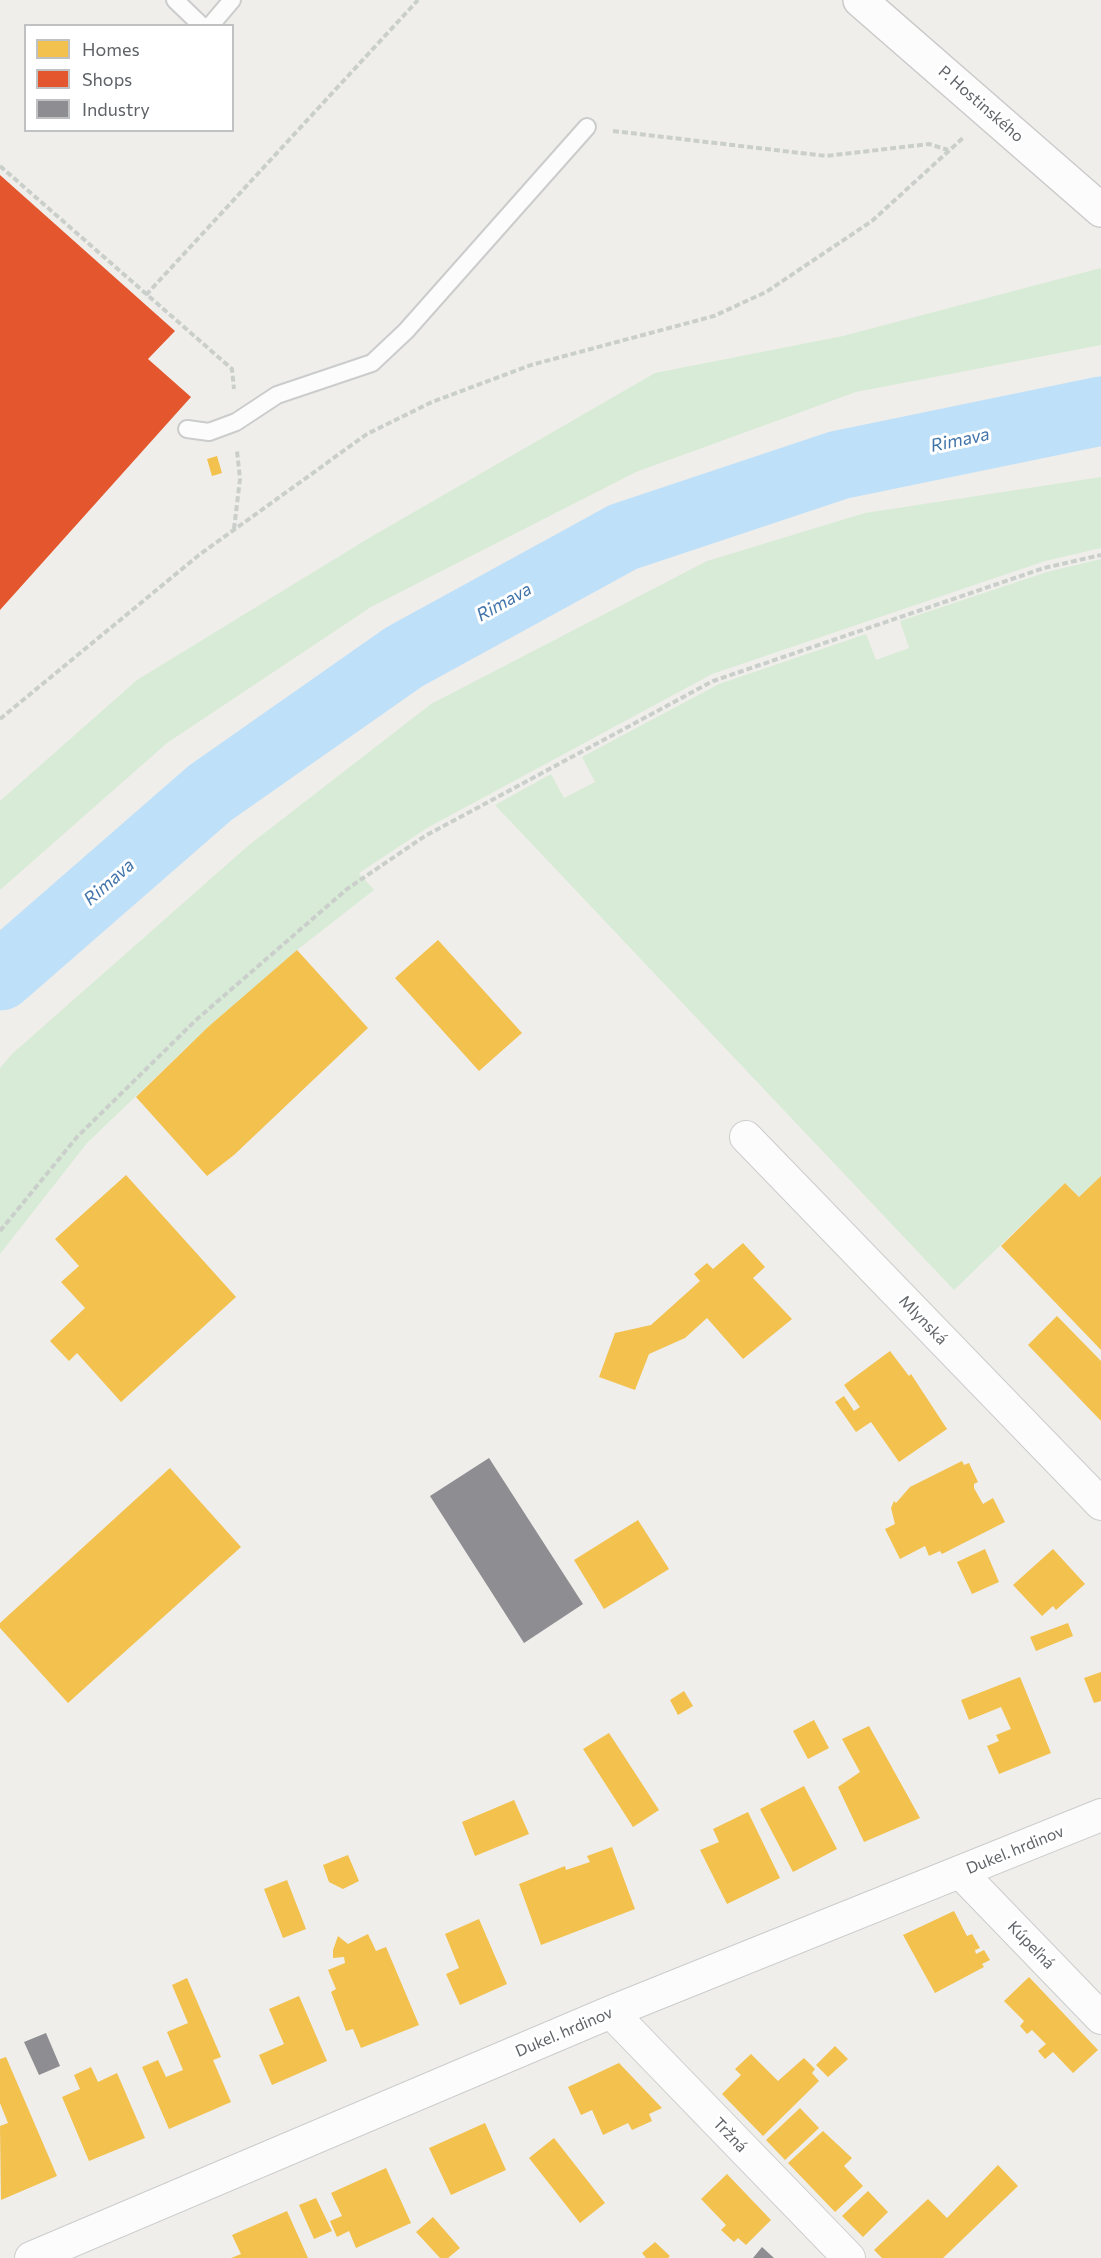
<!DOCTYPE html>
<meta charset="utf-8">
<style>
body{margin:0}
#map{position:relative;width:1101px;height:2258px;overflow:hidden;background:#efeeea;font-family:Commissioner,sans-serif}
canvas{display:block}
.legend{position:absolute;left:24px;top:24px;width:210px;height:108px;box-sizing:border-box;background:#fff;border:2px solid #bfc1c3;margin:0;padding:8px 10px;list-style:none;font-size:18px;color:#5f6368}
.legend li{display:flex;align-items:center;gap:12px;height:30px}
.legend b{width:30px;border:2px solid #bfc1c3}
</style>
<div id="map">
<canvas width="1101" height="2258"></canvas>
<ul class="legend">
<li><b style="height:16px;background:#f2c14e"></b>Homes</li>
<li><b style="height:16px;background:#e4572e"></b>Shops</li>
<li><b style="height:16px;background:#8d8d92"></b>Industry</li>
</ul>
</div>
<script>
const ctx = document.querySelector('canvas').getContext('2d');
ctx.lineJoin = 'round';
function fillPath(path, color) {
  ctx.fillStyle = color;
  ctx.fill(path, 'evenodd');
}
function trace(path, color, width, dash) {
  ctx.strokeStyle = color;
  ctx.lineWidth = width;
  ctx.lineCap = dash ? 'butt' : 'round';
  ctx.setLineDash(dash || []);
  ctx.stroke(path);
}
function write(font, color, halo, rows, align = 'center') {
  ctx.font = font + ' Commissioner,sans-serif';
  ctx.lineWidth = 6;
  ctx.setLineDash([]);
  ctx.textBaseline = 'middle';
  ctx.strokeStyle = halo;
  ctx.fillStyle = color;
  for (const [text, x, y, turn = 0] of rows) {
    ctx.save();
    ctx.translate(x, y);
    ctx.rotate((+turn || 0) * Math.PI / 180);
    ctx.textAlign = isNaN(turn) ? turn : align;
    if (halo) ctx.strokeText(text, 0, 0);
    ctx.fillText(text, 0, 0);
    ctx.restore();
  }
}
fillPath(new Path2D(`
 M1101,268v77l-245,47 -220,80 -265,135 -204,136 -167,147v-89l137,-121 232,-142 286,-165 188,-37z
 M1101,477v71l-56,13 -333,113 -285,154 -68,45 15,17 -77,60 -89,77 -121,116 -87,111v-186l12,-14 237,-209 182,-141 276,-143 158,-48z
 M1101,559v617l-22,21 -14,-14 -111,107 -459,-485 56,-31 13,24 31,-16 -13,-25 137,-73 147,-50 10,26 33,-12 -9,-27 147,-49z`), '#d8ebd6');
fillPath(new Path2D(`
 M217,456l5,17 -10,3 -5,-17z
 M438,940l84,93 -43,38 -84,-93z
 M297,950l71,78 -134,127 -27,21 -71,-79 72,-70z
 M126,1175l110,122 -115,105 -44,-49 -8,8 -19,-20 35,-33 -24,-26 18,-16 -24,-27z
 M1101,1176v174l-100,-104 64,-63 14,14z
 M743,1243l22,24 -12,11 39,41 -49,40 -36,-41 -22,20 -36,16 -14,36 -36,-13 16,-44 36,-8 49,-44 -6,-7 13,-11 6,6z
 M1057,1316l44,45v60l-73,-76z
 M890,1351l19,25 2,-2 36,55 -48,33 -28,-40 -15,10 -21,-30 9,-6 10,15 6,-4 -16,-22z
 M962,1461l2,4 5,-2 9,19 -4,2v4l9,16 10,-6 12,24 -63,32 -2,-3 -11,5 -4,-10 -25,13 -15,-30 10,-5 -4,-16 3,-7 2,2 14,-16z
 M170,1468l71,79 -173,156 -68,-75v-5z
 M638,1520l31,49 -65,40 -30,-49z
 M985,1549l14,33 -27,12 -15,-32z
 M1053,1549l32,35 -29,26 -3,-4 -11,10 -29,-31z
 M1068,1623l5,13 -37,15 -6,-14z
 M1101,1672v29l-7,2 -10,-25z
 M1020,1677l31,76 -52,21 -12,-28 12,-5 -3,-6 15,-6 -10,-22 -32,13 -8,-20z
 M684,1691l9,15 -15,9 -8,-15z
 M814,1720l15,28 -21,11 -15,-28z
 M869,1726l51,92 -56,24 -26,-55 22,-15 -18,-33z
 M609,1733l50,77 -26,17 -50,-78z
 M804,1786l33,63 -44,23 -33,-63z
 M514,1800l15,34 -54,22 -13,-34z
 M748,1812l32,66 -53,26 -27,-54 19,-8 -6,-13z
 M612,1847l23,62 -94,36 -22,-61 46,-18 1,4 24,-8 -3,-6z
 M348,1855l11,26 -16,8 -14,-7 -6,-17z
 M287,1880l19,49 -23,9 -19,-49z
 M954,1911l13,25 5,-2 8,14 -5,2 1,4 8,-4 6,10 -8,4 2,3 -49,26 -32,-58z
 M479,1919l28,65 -47,21 -14,-31 13,-6 -14,-34z
 M368,1934l8,17 10,-4 33,78 -58,23 -8,-19 -7,2 -15,-39 5,-3 -8,-19 17,-7 -1,-6 -11,1v-8l5,-14 10,8z
 M1029,1977l69,73 -25,23 -20,-21 -8,7 -7,-8 8,-7 -14,-14 -5,4 -7,-8 4,-5 -20,-20z
 M187,1978l34,79 -8,3 18,42 -62,27 -27,-62 16,-7 8,17 17,-7 -16,-38 21,-9 -16,-38z
 M299,1996l28,65 -55,24 -13,-30 25,-11 -15,-35z
 M835,2046l13,13 -20,18 -12,-12z
 M751,2054l27,27 26,-23 11,11 -3,4 7,8 -56,55 -41,-42 19,-19 -6,-6z
 M6,2057l51,119 -56,24 -1,-74 8,-3 -8,-20v-44z
 M619,2063l43,45 -13,6 3,7 -20,9 -4,-7 -25,12 -11,-25 -11,5 -13,-28z
 M91,2067l7,15 19,-9 28,65 -56,23 -27,-64 18,-8 -6,-14z
 M800,2108l19,20 -34,32 -19,-20z
 M485,2123l21,47 -55,25 -22,-47z
 M823,2131l29,27 -8,8 19,20 -28,26 -47,-49z
 M554,2138l51,65 -25,20 -51,-65z
 M998,2165l20,21 -75,72h-61l-8,-8 54,-51 19,19z
 M386,2168l25,55 -55,25 -7,-17 -12,6 -7,-16 12,-5 -11,-23z
 M727,2174l44,46 -25,25 -8,-7 -4,4 -13,-12 5,-5 -25,-26z
 M868,2191l20,21 -25,25 -21,-21z
 M316,2198l16,33 -18,8 -15,-34z
 M287,2211l21,47h-77l10,-4 -9,-19z
 M433,2217l27,31 -12,10h-8l-24,-26z
 M655,2242l15,14 -2,2h-22l-4,-5z`), '#f2c14e');
fillPath(new Path2D(`
 M0,175l175,156 -27,28 43,38 -191,213z`), '#e4572e');
fillPath(new Path2D(`
 M489,1458l94,146 -59,39 -94,-147z
 M46,2033l14,33 -21,9 -15,-33z
 M762,2247l12,11h-21z`), '#8d8d92');
trace(new Path2D(`
 M0,976l210,-183 194,-136 219,-120 216,-72 262,-54`), '#bfe0f9', 69);
const lane = new Path2D(`
 M175,0l27,26
 M210,26l22,-26
 M187,429l22,3 27,-10 41,-27 95,-32 34,-32 181,-204`);
const street = new Path2D(`
 M746,1137l355,367
 M960,1872l141,146
 M611,2012l238,246
 M31,2258l580,-246 490,-197`);
const secondary = new Path2D(`
 M860,0l241,210`);
trace(lane, '#cbcccc', 20);
trace(street, '#cbcccc', 34);
trace(secondary, '#cacacb', 36);
trace(new Path2D(`
 M613,131l213,25 103,-12 19,6
 M0,166l232,203 2,20
 M146,295l272,-295
 M234,529l6,-50 -3,-28
 M0,719l199,-164 168,-121 65,-32 99,-37 183,-49 52,-24 106,-71 92,-84
 M0,1231l77,-94 119,-117 151,-131 78,-53 288,-155 331,-113 57,-13`), '#cacfcc', 4, [6, 3]);
trace(lane, '#fdfcfc', 16);
trace(street, '#fdfcfc', 32);
trace(secondary, '#fdfcfc', 33);
write('16px', '#5f6368', '#fff', [
 ["P. Hostinského",981,104,41],
 ["Mlynská",923,1320,46],
 ["Dukel. hrdinov",1015,1850,-22],
 ["Kúpeľná",1031,1945,46],
 ["Dukel. hrdinov",564,2032,-23],
 ["Tržná",730,2135,46]
]);
write('italic 18px', '#4174aa', '#fff', [
 ["Rimava",960,440,-12],
 ["Rimava",504,602,-29],
 ["Rimava",109,882,-41]
]);
</script>
